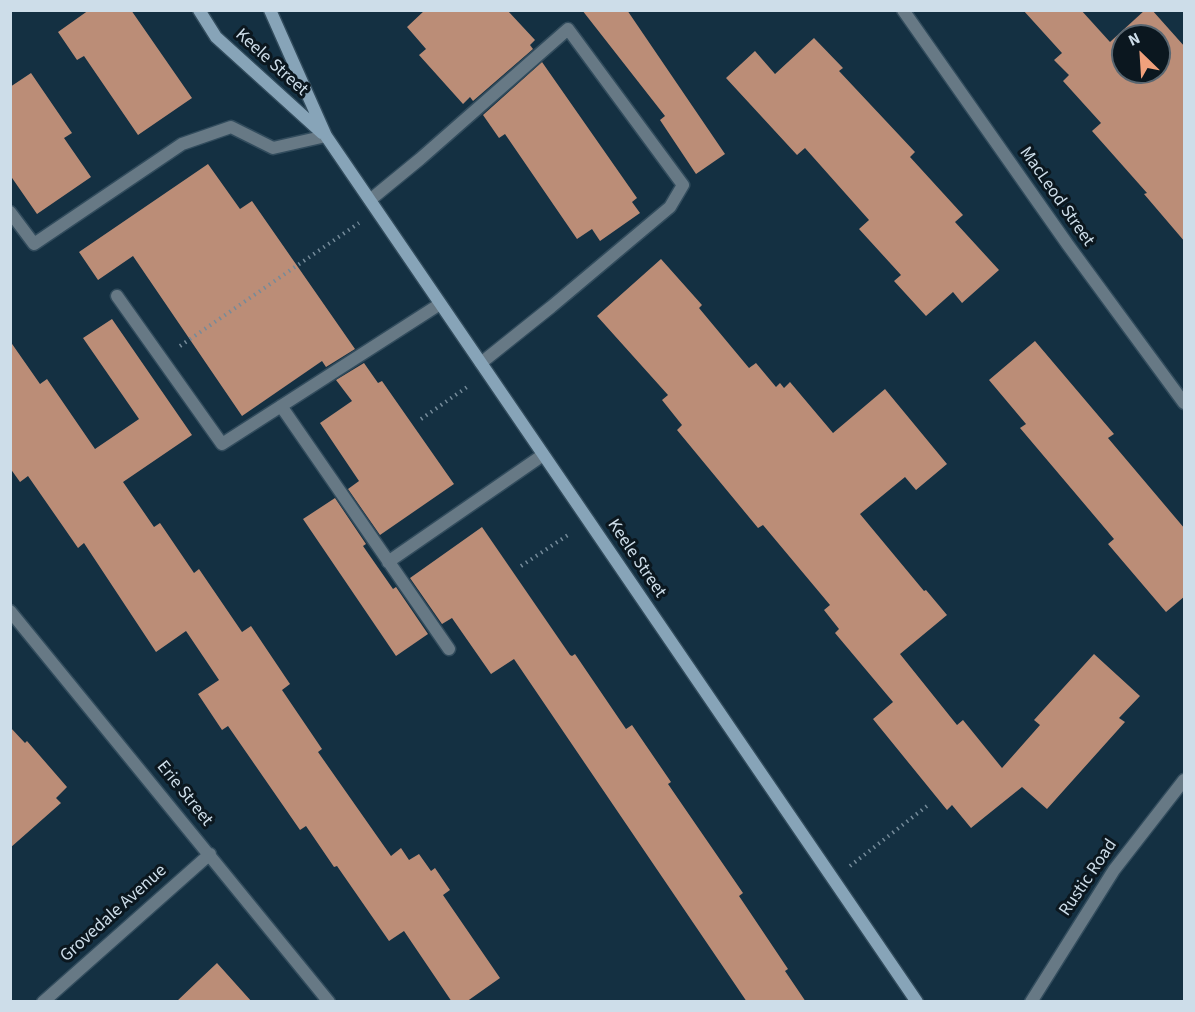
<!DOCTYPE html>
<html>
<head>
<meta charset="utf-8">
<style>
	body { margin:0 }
	#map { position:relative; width:1195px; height:1012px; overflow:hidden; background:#143042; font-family:"Source Sans 3",sans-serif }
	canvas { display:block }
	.frame { position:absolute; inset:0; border:12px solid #cddde9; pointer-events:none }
	.north { position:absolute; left:1111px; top:24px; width:60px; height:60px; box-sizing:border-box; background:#0b171f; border:2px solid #596670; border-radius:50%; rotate:335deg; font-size:16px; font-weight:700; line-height:24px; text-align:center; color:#cddde9 }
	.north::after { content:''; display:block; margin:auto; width:21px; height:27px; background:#f1a17c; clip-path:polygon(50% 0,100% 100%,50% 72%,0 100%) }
</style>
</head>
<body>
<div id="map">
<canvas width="1195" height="1012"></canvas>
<div class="frame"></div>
<div class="north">N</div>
</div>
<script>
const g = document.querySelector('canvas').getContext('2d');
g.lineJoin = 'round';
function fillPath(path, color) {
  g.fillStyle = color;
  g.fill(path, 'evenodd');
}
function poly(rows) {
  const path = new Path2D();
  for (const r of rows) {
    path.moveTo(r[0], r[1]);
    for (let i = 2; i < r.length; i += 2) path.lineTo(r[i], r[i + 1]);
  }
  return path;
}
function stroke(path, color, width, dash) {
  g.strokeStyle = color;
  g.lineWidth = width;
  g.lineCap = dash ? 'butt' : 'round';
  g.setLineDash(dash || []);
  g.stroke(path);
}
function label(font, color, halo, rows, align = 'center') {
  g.font = font + ' "Source Sans 3",sans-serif';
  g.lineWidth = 6;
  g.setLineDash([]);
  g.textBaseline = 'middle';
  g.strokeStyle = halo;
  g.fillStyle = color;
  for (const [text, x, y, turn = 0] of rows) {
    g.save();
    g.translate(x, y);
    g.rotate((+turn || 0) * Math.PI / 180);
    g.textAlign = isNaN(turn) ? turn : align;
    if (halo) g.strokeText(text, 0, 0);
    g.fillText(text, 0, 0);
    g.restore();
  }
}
fillPath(poly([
	[89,10,131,10,192,98,138,135,84,56,77,60,58,32],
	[425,10,508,11,535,40,530,45,533,49,473,101,470,97,463,104,419,55,426,49,407,27],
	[582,10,627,10,725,154,696,174,660,120,665,116],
	[1023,10,1081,10,1110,42,1145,10,1152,10,1185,47,1185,242,1144,194,1147,193,1092,131,1101,123,1063,81,1069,75,1054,60,1062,53],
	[1123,36,1159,36,1159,72,1123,72],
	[814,38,843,68,839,71,915,152,910,157,963,215,955,222,999,270,962,303,953,292,926,316,894,281,901,275,859,229,869,220,805,148,797,155,726,78,755,51,775,74],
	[542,62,637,198,632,202,640,213,600,241,592,229,577,239,505,134,499,138,483,115],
	[31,73,72,133,64,138,91,177,37,214,10,175,10,87],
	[208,164,240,209,252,201,355,349,326,367,322,361,242,416,133,256,98,280,79,252],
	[661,259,702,305,699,308,749,368,756,363,776,387,780,383,784,388,790,382,833,433,885,389,947,464,916,490,905,477,860,514,924,591,926,590,947,615,900,654,957,725,963,720,1002,768,1040,725,1034,720,1094,654,1140,696,1119,718,1125,722,1047,809,1022,787,971,828,952,805,947,810,873,719,893,702,835,633,839,629,824,610,830,605,763,525,758,528,677,430,682,425,662,400,668,395,597,316],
	[112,319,192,435,123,482,154,527,160,523,194,573,199,569,242,632,251,626,290,684,282,690,322,749,318,752,391,856,401,848,409,860,419,854,431,871,435,868,450,890,443,895,500,978,466,1002,452,1002,404,931,389,941,337,866,334,867,306,826,300,830,228,726,222,730,198,694,219,680,186,631,156,652,84,543,78,548,28,476,20,482,10,468,10,341,40,384,47,379,95,449,139,419,83,338],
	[1035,341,1114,434,1108,438,1185,529,1185,596,1166,612,1108,544,1114,539,1020,428,1026,424,989,380],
	[364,363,378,383,382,381,454,484,380,535,348,489,359,481,320,423,352,401,336,380],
	[335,498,366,544,363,546,393,589,396,587,428,634,396,656,303,519],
	[482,527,570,655,572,656,575,654,626,729,632,725,671,782,668,784,743,893,739,896,788,969,785,971,806,1002,747,1002,514,659,491,674,452,618,442,624,410,578],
	[10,727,25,743,27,741,67,787,56,798,61,803,10,848],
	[217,963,252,1002,176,1002,199,980]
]), '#bb8d77');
const service = poly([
	[370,200,420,159,568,29,683,185,670,207,551,307,481,363],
	[10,212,34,244,182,144,231,127,273,148,326,136],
	[117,296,222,444,440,304],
	[281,406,449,649],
	[388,562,543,455]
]);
const minor = poly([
	[903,10,1068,245,1184,403],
	[10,611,329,1002],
	[43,1002,210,854],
	[1031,1002,1114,870,1184,780]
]);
const secondary = poly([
	[199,10,216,37,322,133],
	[270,10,326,136,917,1002]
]);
stroke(service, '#324c5d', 15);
stroke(minor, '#324c5d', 15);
stroke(secondary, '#324c5d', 15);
stroke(poly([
	[180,346,359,223],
	[421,419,470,385],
	[521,566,571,533],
	[850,866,927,806]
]), '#758b9a', 4, [1.5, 4.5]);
stroke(service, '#677985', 12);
stroke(minor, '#677985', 12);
stroke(secondary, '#87a4b8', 12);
label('18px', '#cddde9', '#0b171f', [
	["Keele Street",271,63,42],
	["MacLeod Street",1056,197,55],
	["Keele Street",636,559,56],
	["Erie Street",184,794,51],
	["Rustic Road",1089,878,-56],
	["Grovedale Avenue",114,914,-42]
]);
</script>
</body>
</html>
